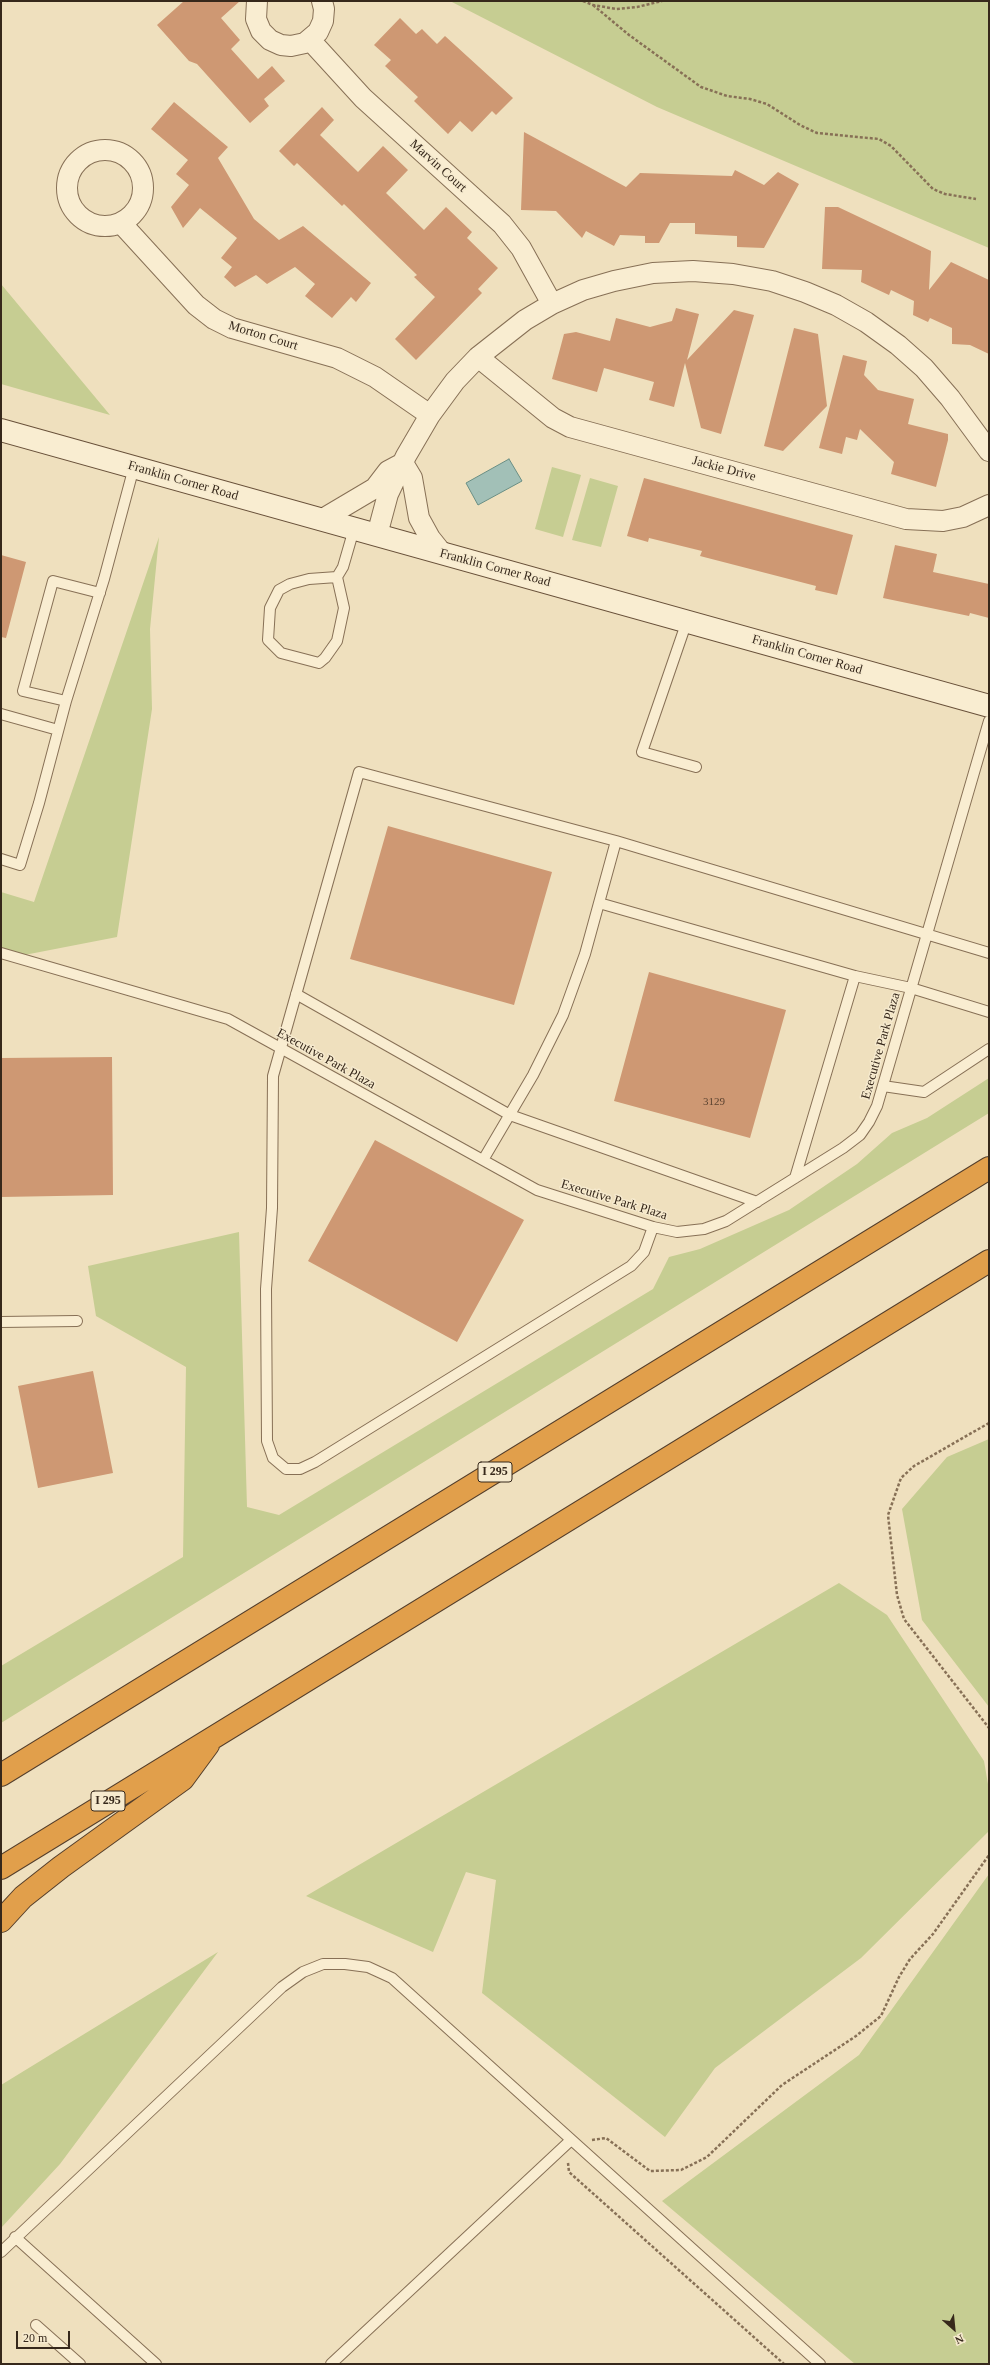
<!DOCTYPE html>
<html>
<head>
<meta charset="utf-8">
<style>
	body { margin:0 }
	#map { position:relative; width:990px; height:2365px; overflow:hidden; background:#efe0be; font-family:"Times New Roman",serif }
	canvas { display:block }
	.frame { position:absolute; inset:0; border:2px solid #36281b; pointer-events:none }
	.north { position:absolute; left:934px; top:2309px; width:40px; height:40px; -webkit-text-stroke:3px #f6eace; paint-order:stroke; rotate:153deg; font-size:11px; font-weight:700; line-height:16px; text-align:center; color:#36281b }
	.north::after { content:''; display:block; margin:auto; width:14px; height:18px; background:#36281b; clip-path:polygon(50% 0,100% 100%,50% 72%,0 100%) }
	.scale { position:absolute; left:16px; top:2331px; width:54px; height:18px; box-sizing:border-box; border:2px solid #36281b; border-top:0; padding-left:5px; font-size:12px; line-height:14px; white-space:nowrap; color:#36281b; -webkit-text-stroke:3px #f6eace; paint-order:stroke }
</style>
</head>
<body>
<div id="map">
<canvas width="990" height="2365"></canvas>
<div class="frame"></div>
<div class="north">N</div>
<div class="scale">20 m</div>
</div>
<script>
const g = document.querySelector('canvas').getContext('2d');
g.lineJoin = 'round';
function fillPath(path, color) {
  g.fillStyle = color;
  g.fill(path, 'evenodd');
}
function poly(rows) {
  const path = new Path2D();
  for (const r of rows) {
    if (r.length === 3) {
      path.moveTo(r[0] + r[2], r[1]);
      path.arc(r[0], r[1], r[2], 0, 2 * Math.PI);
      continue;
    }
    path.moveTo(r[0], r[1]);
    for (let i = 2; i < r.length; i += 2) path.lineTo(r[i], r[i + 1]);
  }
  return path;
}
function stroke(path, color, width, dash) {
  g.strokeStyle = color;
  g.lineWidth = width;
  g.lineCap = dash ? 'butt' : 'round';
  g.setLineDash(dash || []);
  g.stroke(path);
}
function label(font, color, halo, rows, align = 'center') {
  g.font = font + ' "Times New Roman",serif';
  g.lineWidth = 3;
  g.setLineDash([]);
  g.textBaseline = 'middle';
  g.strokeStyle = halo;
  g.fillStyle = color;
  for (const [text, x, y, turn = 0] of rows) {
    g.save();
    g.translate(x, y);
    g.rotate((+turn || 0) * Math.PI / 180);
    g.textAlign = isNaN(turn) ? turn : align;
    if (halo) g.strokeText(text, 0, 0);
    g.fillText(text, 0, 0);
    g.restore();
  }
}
fillPath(poly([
	[450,1,989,1,989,248,657,107],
	[1,284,110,415,1,384],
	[552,467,581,475,563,537,535,529],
	[590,478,618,486,601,547,572,540],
	[159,537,150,629,152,709,117,937,14,957,1,953,1,892,34,902],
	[989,1078,989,1113,1,1723,1,1666,183,1557,186,1367,96,1316,88,1266,239,1232,247,1507,279,1515,653,1289,669,1257,700,1249,789,1210,857,1164,892,1133,927,1118],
	[989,1439,989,1707,922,1620,902,1509,947,1457],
	[839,1583,887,1615,984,1761,989,1790,989,1831,861,1958,715,2068,665,2137,482,1993,496,1880,466,1872,433,1952,306,1896],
	[989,1874,989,2364,855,2364,662,2201,859,2055],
	[218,1952,60,2164,1,2228,1,2085]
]), '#c6cd92');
const water = poly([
	[509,459,522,481,478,505,466,483,509,459]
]);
fillPath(water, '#a2c0b7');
stroke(water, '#698e84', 1);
fillPath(poly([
	[184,1,240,1,221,18,240,40,231,49,258,79,272,66,285,81,264,99,269,106,250,123,197,64,189,61,157,25],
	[400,18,416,34,422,29,437,44,445,36,513,98,496,115,492,111,472,132,460,121,448,134,414,101,418,97,385,66,391,60,374,45],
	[174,102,228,147,218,158,254,219,279,240,303,226,371,283,356,302,351,297,332,318,305,296,315,284,295,267,267,284,256,275,235,287,224,277,232,267,221,258,237,238,200,208,183,228,171,207,189,185,176,174,188,160,151,129],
	[322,107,334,120,320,135,358,172,383,146,408,170,386,193,424,230,446,207,472,232,467,238,498,268,478,289,482,293,416,360,395,339,435,297,414,277,417,275,344,204,342,206,297,163,294,166,279,151],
	[524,132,626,187,640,173,732,176,735,170,764,185,778,172,799,184,764,248,737,247,737,236,695,234,695,223,670,223,659,243,645,243,645,236,620,235,614,246,586,231,582,238,556,211,521,210],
	[825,207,838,207,931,251,929,290,951,262,989,280,989,354,970,345,952,344,952,328,930,318,928,322,913,315,914,301,891,290,889,295,861,282,862,270,822,269],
	[676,308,699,314,687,360,734,310,754,315,721,434,701,428,685,363,674,407,649,400,654,382,604,368,597,392,552,379,564,334,576,332,610,341,616,318,650,327,672,321],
	[794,328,818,334,827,406,783,451,764,446],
	[843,355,867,361,864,375,878,390,914,399,908,424,948,434,948,440,936,487,891,474,894,462,860,429,857,440,846,437,842,454,819,448],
	[644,478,853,535,837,595,815,590,816,586,700,556,702,551,649,538,648,542,627,536],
	[895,545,937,554,933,572,989,584,989,618,970,613,969,616,883,598],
	[1,555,26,562,6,638,1,637],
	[388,826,552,872,514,1005,350,959],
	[649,972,786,1010,750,1138,614,1101],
	[112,1057,113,1195,1,1197,1,1058],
	[375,1140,524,1220,457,1342,308,1261],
	[93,1371,113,1473,38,1488,18,1386]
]), '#ce9873');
const service = poly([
	[337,577,309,579,290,584,279,590,270,608,268,640,281,653,319,663,325,658,337,641,344,608,337,577,343,567,354,529],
	[687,621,642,752,696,767],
	[66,701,23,691,53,581,100,593],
	[1,714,58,730],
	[1,859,20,865,39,803,66,701,104,579,134,467],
	[599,903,855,976,911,988,989,1012],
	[1,953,228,1019,537,1190,653,1227,677,1232,704,1229,726,1221,843,1148,860,1135,869,1122,877,1106,989,721],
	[296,994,510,1115,757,1202],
	[883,1086,924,1092,989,1049],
	[483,1160,533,1075,563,1015,585,954,616,841],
	[795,1178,855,976],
	[653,1227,644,1252,631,1266,315,1462,300,1469,286,1469,273,1458,267,1441,266,1289,272,1208,273,1076,359,772,616,841,989,953],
	[1,1322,77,1321],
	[15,2237,156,2364],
	[1,2252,282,1987,303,1972,323,1964,345,1964,368,1967,392,1978,820,2364],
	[36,2325,80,2364],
	[331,2364,571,2140]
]);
const minor = poly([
	[257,1,256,19,261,31,270,40,281,45,291,46,305,43,318,32,323,21,324,9,322,1],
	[310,40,363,98,502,224,521,248,552,304],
	[105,188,38],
	[121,223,196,305,214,319,232,328,337,358,375,377,430,415],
	[478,357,553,418,570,427,906,519,943,521,963,517,989,505],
	[321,520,375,488,388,471,403,463,412,478,419,518,430,538,442,553],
	[377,535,388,494,406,456,430,415,455,381,478,357,525,320,552,304,583,290,614,281,653,273,693,271,733,274,772,281,805,292,836,305,866,322,898,345,924,368,950,398,989,451]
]);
const secondary = poly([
	[1,430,989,706]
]);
const motorway = poly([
	[1,1775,989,1168],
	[1,1868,989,1261],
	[1,1921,23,1897,61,1867,183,1779,208,1745]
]);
stroke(service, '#877056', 12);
stroke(minor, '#877056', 22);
stroke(secondary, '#69513a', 24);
stroke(motorway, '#543e2b', 24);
stroke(poly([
	[583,1,593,5,616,9,637,7,662,1],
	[593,5,629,35,701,87,727,96,750,99,767,104,800,125,817,133,879,139,891,146,933,189,945,194,976,199],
	[989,1423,914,1466,901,1478,888,1515,897,1595,904,1619,989,1728],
	[592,2140,606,2138,650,2171,681,2170,707,2157,782,2085,856,2036,881,2016,899,1977,910,1959,933,1934,989,1855],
	[568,2163,569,2172,784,2364]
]), '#877056', 2.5, [3, 2]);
stroke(service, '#f9edd1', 10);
stroke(minor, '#f9edd1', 20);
stroke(secondary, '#f9edd1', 22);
stroke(motorway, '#e19f4b', 22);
label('11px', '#5c4431', null, [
	["3129",714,1102]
]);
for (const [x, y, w] of [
	[495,1472,34],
	[108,1801,34]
]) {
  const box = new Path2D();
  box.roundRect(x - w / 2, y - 10, w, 20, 3);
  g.fillStyle = '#f6eace';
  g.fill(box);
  stroke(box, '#36281b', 1);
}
label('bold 12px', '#36281b', null, [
	["I 295",495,1472],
	["I 295",108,1801]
]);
label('13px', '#36281b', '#f6eace', [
	["Marvin Court",438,166,42],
	["Morton Court",263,336,17],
	["Jackie Drive",724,469,15],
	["Franklin Corner Road",183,481,16],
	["Franklin Corner Road",495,568,15],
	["Franklin Corner Road",807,655,16],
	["Executive Park Plaza",881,1046,-74],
	["Executive Park Plaza",326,1059,29],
	["Executive Park Plaza",614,1200,17]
]);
</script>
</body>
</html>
